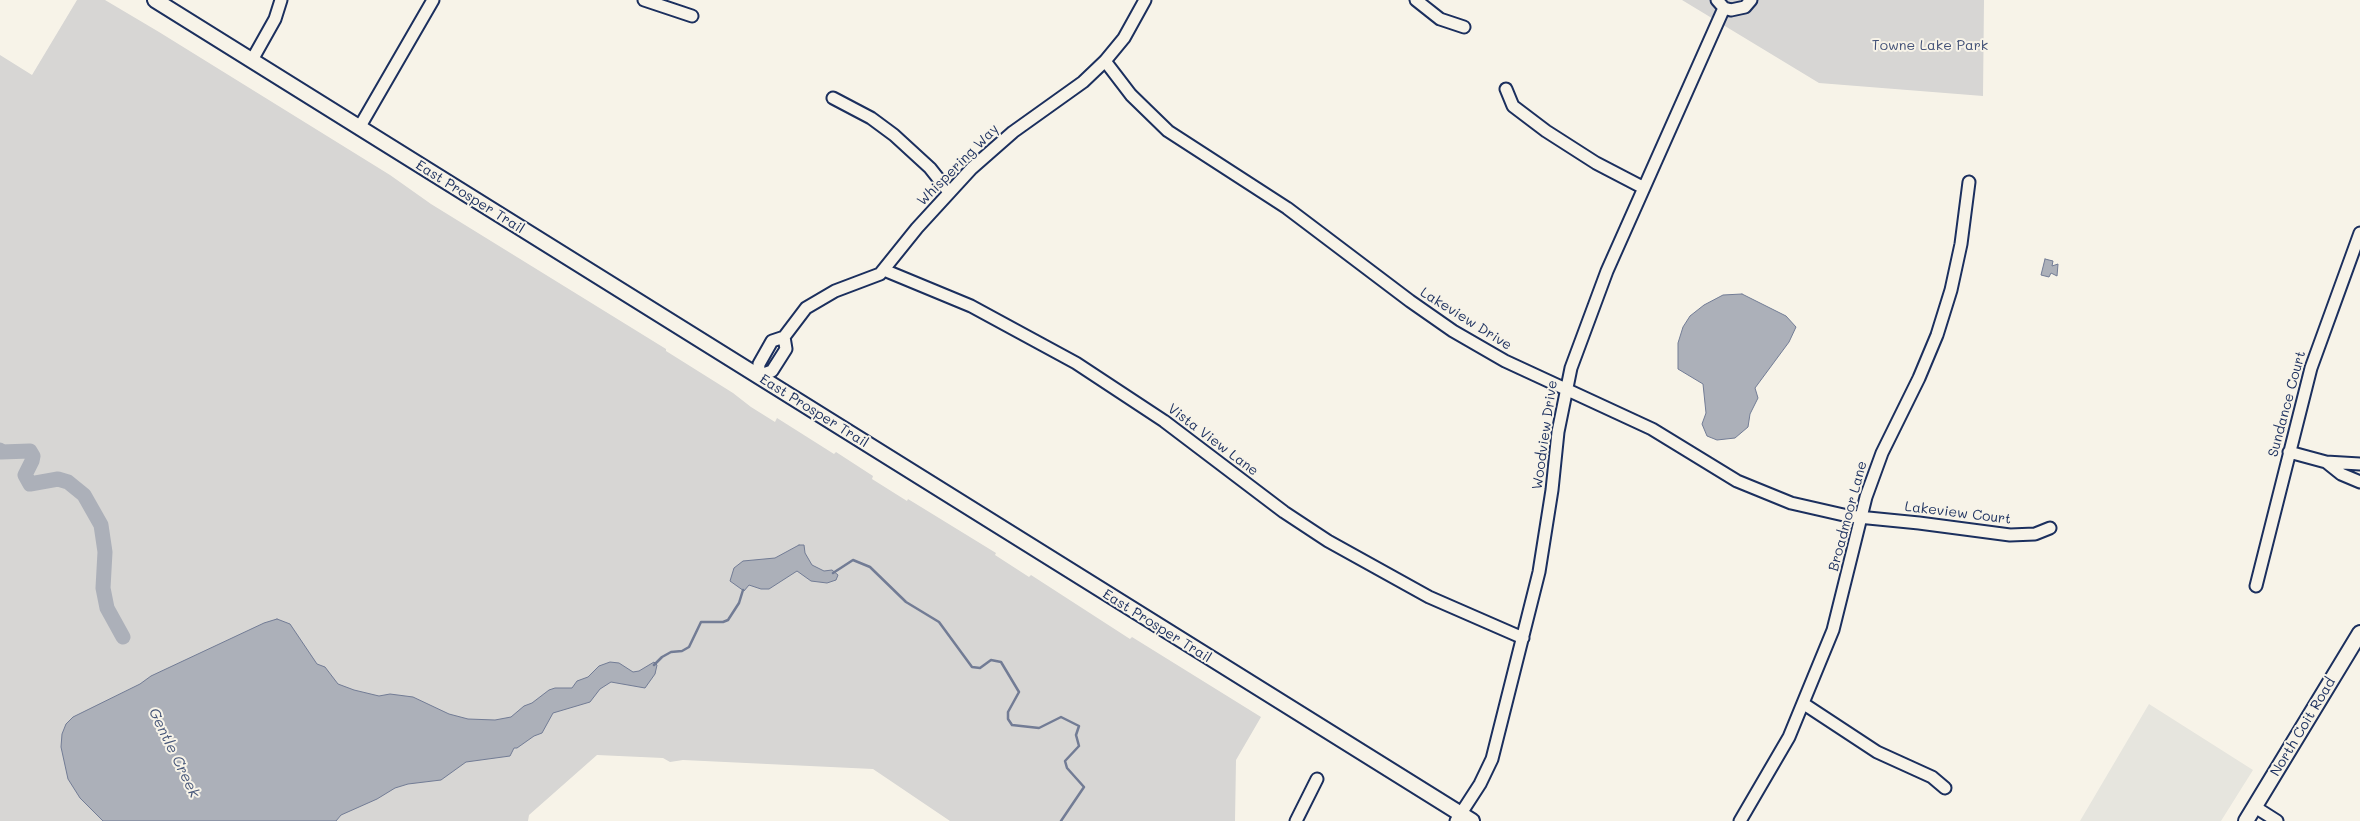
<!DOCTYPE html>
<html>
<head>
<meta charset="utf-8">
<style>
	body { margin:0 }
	canvas { display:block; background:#f7f3e8 }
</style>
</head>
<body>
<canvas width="2360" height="821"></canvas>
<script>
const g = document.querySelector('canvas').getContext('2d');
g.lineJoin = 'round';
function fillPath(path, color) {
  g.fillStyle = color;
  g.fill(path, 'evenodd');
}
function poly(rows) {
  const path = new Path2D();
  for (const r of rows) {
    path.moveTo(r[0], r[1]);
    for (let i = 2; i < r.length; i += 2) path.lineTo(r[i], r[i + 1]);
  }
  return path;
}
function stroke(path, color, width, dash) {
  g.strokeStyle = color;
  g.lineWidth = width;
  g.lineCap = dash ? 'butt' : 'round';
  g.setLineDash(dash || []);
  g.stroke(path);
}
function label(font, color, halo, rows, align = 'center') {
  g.font = font + ' Mali,sans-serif';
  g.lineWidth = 4;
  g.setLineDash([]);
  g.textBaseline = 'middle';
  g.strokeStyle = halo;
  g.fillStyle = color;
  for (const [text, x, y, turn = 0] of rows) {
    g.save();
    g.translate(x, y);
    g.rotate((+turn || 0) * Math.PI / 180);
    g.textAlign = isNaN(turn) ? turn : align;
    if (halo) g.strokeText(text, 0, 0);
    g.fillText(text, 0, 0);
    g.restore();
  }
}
fillPath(poly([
	[2149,704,2253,770,2221,821,2080,821]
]), '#e6e5de');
fillPath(poly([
	[77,0,105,0,159,32,390,175,431,204,666,349,666,351,733,393,751,407,775,422,777,418,834,454,836,452,873,476,872,479,907,501,908,499,996,553,995,555,1029,577,1031,575,1130,639,1132,637,1261,717,1236,760,1235,821,950,821,873,769,683,760,670,762,663,758,597,755,529,815,528,821,0,821,0,55,32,75],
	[1682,0,1984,0,1983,96,1819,83]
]), '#d7d6d4');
const water = poly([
	[2045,259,2053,261,2052,266,2058,264,2057,276,2051,273,2049,277,2041,275,2045,259],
	[1742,294,1786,316,1796,327,1789,342,1755,388,1758,398,1750,414,1748,427,1735,438,1717,440,1707,436,1702,424,1706,413,1703,384,1678,369,1678,343,1683,327,1690,316,1704,305,1723,295,1742,294],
	[799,545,804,545,805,553,812,565,824,571,832,570,838,575,836,580,827,583,811,581,797,571,769,589,761,589,749,585,744,591,730,581,734,568,743,561,775,558,799,545],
	[277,619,290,624,317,664,325,667,338,684,354,690,379,696,390,694,413,697,449,714,468,719,495,720,511,717,524,706,532,703,549,690,555,688,572,688,577,681,588,677,599,666,610,662,619,663,633,672,639,671,654,662,657,665,655,674,645,688,611,682,600,689,590,702,553,713,542,733,534,736,517,748,514,748,510,756,466,762,441,780,408,784,395,788,377,799,341,815,336,821,103,821,80,798,68,779,61,747,62,734,66,724,73,717,140,684,151,676,264,623,277,619]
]);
fillPath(water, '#acb0b9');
stroke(water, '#727c95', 1);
stroke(poly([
	[833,573,853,560,870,567,906,602,939,622,972,667,980,668,991,660,1001,662,1019,692,1008,712,1008,719,1012,725,1039,728,1061,717,1079,726,1076,735,1079,746,1065,761,1067,768,1084,787,1061,821],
	[654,665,662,657,671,652,682,651,689,647,701,622,723,622,728,620,739,603,743,590]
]), '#727c95', 2.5);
stroke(poly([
	[0,450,1,452,30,451,33,456,32,461,25,475,30,484,58,479,68,482,84,495,101,525,105,552,103,588,107,608,123,637]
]), '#acb0b9', 15);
const minor = poly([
	[644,0,692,16],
	[1416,0,1440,19,1464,27],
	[1717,0,1724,8,1731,10,1745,7,1751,0],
	[252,60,275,19,281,0],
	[1105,61,1131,95,1168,131,1287,208,1410,301,1453,331,1505,361,1652,429,1737,481,1791,503,1848,516,1919,523,2010,535,2035,534,2050,528],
	[1506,89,1513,106,1546,131,1596,163,1644,188],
	[833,98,871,118,894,135,930,168,949,192],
	[359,128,433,0],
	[884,270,971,306,1076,363,1164,421,1284,512,1328,541,1429,597,1523,638],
	[784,337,786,349,772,371,758,376,759,364,772,341,784,337,806,308,835,291,880,274,917,228,972,168,1013,132,1083,82,1105,61,1124,38,1145,0],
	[2289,452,2326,462,2360,464],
	[2326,462,2341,474,2360,482],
	[2256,586,2311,368,2360,233],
	[1804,704,1877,752,1932,777,1945,788],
	[2255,807,2277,821],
	[1296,821,1317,779],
	[1456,821,1480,784,1492,759,1539,572,1552,490,1558,432,1571,368,1607,271,1724,8],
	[1740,821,1789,737,1833,630,1866,497,1882,453,1919,378,1937,335,1951,290,1961,244,1969,182]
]);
const major = poly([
	[155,0,1472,821],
	[2246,821,2360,633]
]);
stroke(minor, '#1b2f5e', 15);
stroke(major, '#1b2f5e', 18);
stroke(minor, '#f7f3e8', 11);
stroke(major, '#f7f3e8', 14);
label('14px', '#415076', '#f7f3e8', [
	["Towne Lake Park",1930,46]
]);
label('14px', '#1b2f5e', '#f7f3e8', [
	["Whispering Way",958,165,-45],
	["East Prosper Trail",470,197,32],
	["Lakeview Drive",1466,319,32],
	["Sundance Court",2287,404,-75],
	["East Prosper Trail",814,411,32],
	["Woodview Drive",1545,435,-82],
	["Vista View Lane",1213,440,37],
	["Lakeview Court",1958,513,7],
	["Broadmoor Lane",1848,516,-75],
	["East Prosper Trail",1157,626,32],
	["North Coit Road",2303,727,-59]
]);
label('italic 15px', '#465679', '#f7f3e8', [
	["Gentle Creek",174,753,64]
]);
</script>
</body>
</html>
